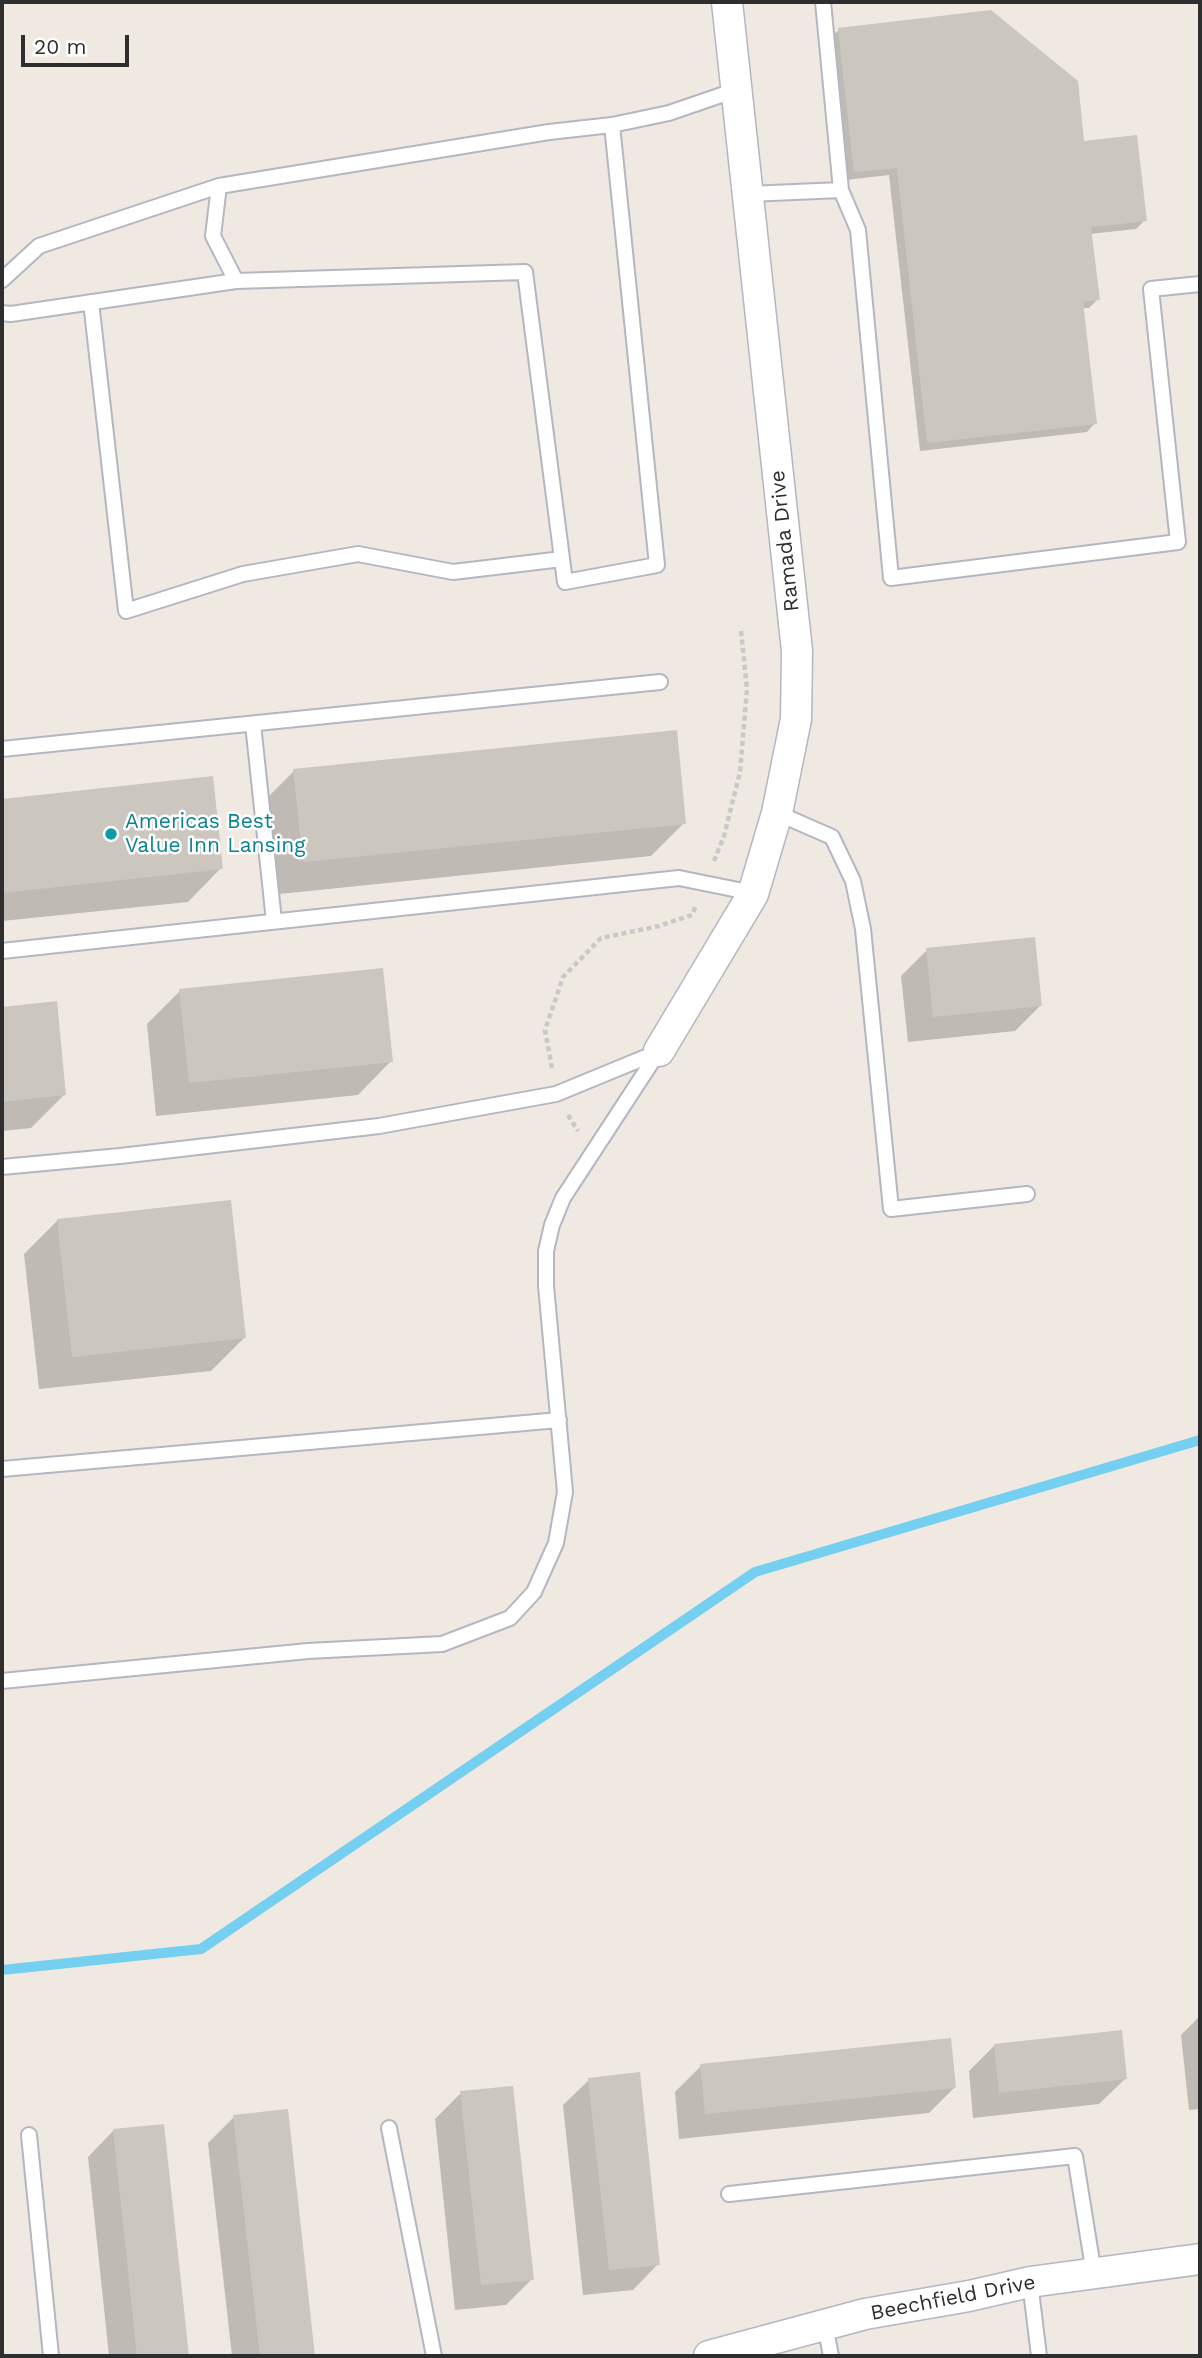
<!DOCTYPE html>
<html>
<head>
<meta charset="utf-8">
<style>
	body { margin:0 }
	#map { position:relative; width:1202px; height:2358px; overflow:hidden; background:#efe9e1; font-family:"Work Sans",sans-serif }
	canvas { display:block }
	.frame { position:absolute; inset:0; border:4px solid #2e2e2e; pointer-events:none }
	.scale { position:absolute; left:21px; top:35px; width:108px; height:32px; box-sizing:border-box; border:4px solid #2e2e2e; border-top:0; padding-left:9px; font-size:21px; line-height:24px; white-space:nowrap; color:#2e2e2e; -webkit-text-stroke:5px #fff; paint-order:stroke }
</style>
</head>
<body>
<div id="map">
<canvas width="1202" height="2358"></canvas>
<div class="frame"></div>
<div class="scale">20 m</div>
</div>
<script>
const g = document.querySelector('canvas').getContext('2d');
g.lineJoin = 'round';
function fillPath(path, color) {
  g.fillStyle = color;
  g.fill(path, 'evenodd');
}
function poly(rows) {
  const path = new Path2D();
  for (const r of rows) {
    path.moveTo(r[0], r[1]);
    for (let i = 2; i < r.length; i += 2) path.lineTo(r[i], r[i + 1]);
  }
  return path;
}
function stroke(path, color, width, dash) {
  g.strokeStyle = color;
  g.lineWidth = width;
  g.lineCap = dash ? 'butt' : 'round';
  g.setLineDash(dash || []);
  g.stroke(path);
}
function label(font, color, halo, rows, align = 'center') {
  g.font = font + ' "Work Sans",sans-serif';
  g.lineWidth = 5;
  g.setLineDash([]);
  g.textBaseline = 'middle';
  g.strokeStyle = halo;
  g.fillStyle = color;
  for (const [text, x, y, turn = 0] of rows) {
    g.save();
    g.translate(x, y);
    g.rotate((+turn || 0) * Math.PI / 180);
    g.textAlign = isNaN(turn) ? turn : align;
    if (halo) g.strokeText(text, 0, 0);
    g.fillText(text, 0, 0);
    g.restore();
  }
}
fillPath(poly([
	[839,30,1083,143,1145,220,1136,229,1090,234,1098,299,1089,308,1082,308,1095,423,1087,432,920,451,889,175,846,180,830,38],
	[294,771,684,823,651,856,270,895,261,804],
	[212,778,221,868,188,902,2,921,2,801],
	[927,950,1041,1005,1015,1031,908,1042,901,976],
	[180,991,391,1061,358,1095,156,1116,147,1024],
	[55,1003,65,1094,31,1128,2,1131,2,1008],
	[58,1220,244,1338,211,1371,39,1389,24,1254],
	[1200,2016,1200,2109,1189,2110,1181,2035],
	[994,2046,1125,2079,1099,2104,973,2118,969,2071],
	[701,2066,955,2087,929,2113,679,2139,675,2092],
	[589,2080,658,2264,633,2290,583,2295,563,2105],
	[461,2093,532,2279,506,2305,455,2310,435,2119],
	[286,2111,313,2356,232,2356,208,2143,234,2117],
	[162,2126,187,2356,109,2356,88,2157,113,2131]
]), '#0003');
stroke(poly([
	[2,1970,201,1949,755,1572,1200,1440]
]), '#75cff0', 10);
fillPath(poly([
	[991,10,1078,81,1084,141,1137,135,1147,221,1091,227,1100,300,1083,302,1097,424,927,443,897,168,854,172,838,28],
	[677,730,686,824,303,862,293,769],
	[213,776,223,869,2,893,2,799],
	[1035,937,1042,1006,933,1017,926,948],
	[383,968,393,1062,189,1083,179,989],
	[57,1001,66,1095,2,1102,2,1007],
	[231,1200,246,1338,72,1357,57,1219],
	[1122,2030,1127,2079,999,2093,994,2044],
	[951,2038,956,2088,705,2114,700,2064],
	[640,2072,660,2265,609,2270,588,2078],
	[513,2086,534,2280,481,2285,460,2091],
	[288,2109,315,2356,260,2356,233,2115],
	[164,2124,189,2356,137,2356,113,2129]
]), '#cbc7bf');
const service = poly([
	[823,2,841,190],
	[612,125,657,565,565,582,525,272,236,281,213,236,219,186,549,132,612,125,669,113,736,90],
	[748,194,841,190,858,230,891,578,1178,542,1151,289,1200,284],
	[2,280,39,246,219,186],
	[91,302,126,611,243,574,358,554,453,572,562,559],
	[2,313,11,314,236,281],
	[253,724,274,921],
	[2,749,660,682],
	[777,813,832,837,853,881,863,929,891,1209,1027,1194],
	[2,951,679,878,753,893],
	[2,1167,120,1156,379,1126,556,1094,658,1052],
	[2,1469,559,1420],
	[2,1681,308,1651,442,1644,510,1618,534,1592,556,1543,565,1492,546,1286,546,1251,552,1225,563,1198,659,1051],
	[389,2128,434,2356],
	[29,2135,51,2356],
	[729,2194,1075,2156,1094,2274],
	[1030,2282,1039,2356],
	[825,2325,831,2356]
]);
const minor = poly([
	[659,1051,753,894,777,813,796,719,797,651,727,2],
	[709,2356,865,2314,969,2296,1030,2282,1200,2259]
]);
stroke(service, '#b4b7c1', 18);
stroke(minor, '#b4b7c1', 33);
stroke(poly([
	[714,861,724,836,740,772,747,689,741,631],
	[552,1068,545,1030,563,977,601,938,659,926,692,915,696,905],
	[568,1115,578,1131]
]), '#c9c9c9', 4.5, [5, 3.5]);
stroke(service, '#fff', 14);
stroke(minor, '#fff', 30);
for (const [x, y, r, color] of [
	[111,834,7,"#0f9aa8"]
]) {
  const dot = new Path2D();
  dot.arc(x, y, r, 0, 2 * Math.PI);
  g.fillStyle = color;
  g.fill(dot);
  stroke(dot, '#fff', 2.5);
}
label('21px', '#2e2e2e', '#fff', [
	["Ramada Drive",785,541,-96],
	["Beechfield Drive",953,2298,-11]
]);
label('21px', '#0d838f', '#fff', [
	["Americas Best",125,822],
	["Value Inn Lansing",125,846]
], 'left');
</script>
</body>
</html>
